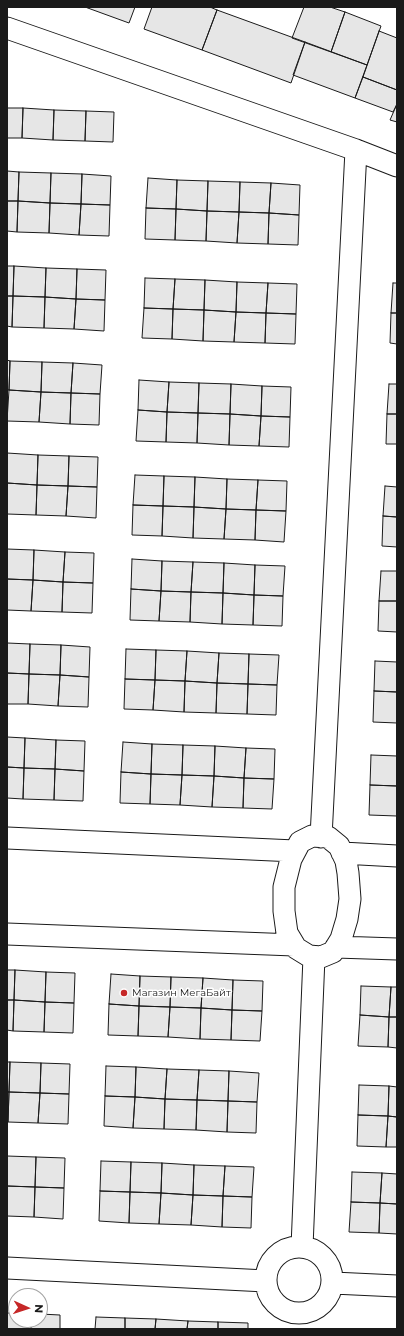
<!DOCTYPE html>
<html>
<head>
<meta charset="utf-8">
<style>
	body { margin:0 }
	#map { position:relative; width:404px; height:1336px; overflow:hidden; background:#fff; font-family:Montserrat,sans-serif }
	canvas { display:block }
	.frame { position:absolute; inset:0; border:8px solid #1a1a1a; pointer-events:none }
	.north { position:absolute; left:8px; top:1288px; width:40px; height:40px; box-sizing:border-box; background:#fff; border:1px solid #a3a3a3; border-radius:50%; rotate:93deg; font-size:11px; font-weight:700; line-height:16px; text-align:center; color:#1a1a1a }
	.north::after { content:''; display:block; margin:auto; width:14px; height:18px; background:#c62828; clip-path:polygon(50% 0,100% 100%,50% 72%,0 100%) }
</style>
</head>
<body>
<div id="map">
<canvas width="404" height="1336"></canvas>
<div class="frame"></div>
<div class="north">N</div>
</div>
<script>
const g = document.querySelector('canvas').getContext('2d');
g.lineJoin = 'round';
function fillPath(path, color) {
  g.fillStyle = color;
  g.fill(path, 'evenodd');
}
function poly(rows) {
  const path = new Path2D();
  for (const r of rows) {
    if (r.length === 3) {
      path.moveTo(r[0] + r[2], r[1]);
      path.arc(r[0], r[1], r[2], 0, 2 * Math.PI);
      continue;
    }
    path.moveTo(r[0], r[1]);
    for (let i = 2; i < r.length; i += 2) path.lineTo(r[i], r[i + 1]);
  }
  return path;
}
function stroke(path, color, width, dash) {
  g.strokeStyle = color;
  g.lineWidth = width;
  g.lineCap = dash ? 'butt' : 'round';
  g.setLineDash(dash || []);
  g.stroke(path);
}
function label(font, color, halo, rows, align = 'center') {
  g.font = font + ' Montserrat,sans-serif';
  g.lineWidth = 3;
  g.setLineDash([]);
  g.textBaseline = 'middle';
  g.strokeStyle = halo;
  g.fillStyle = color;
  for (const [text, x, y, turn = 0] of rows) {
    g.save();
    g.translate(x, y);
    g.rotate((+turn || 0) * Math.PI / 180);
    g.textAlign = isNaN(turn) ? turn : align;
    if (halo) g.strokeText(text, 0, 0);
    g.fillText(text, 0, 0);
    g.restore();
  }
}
const building = poly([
	[85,7,135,7,129,23,85,7],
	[152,7,210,7,217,10,202,50,144,29,152,7],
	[304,7,330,7,345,12,331,52,292,38,304,7],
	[217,10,305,42,291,83,202,50,217,10],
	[345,12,381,26,367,65,331,52,345,12],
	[379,31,397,38,397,90,363,77,379,31],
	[305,42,367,65,355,98,293,75,305,42],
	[363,77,397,90,397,104,393,112,355,98,363,77],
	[397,104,397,122,390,120,397,104],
	[7,108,23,108,22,138,7,138,7,108],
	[23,108,54,110,53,140,22,138,23,108],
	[54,110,86,111,85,141,53,140,54,110],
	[86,111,114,112,113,142,85,141,86,111],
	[7,171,19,172,18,201,7,201,7,171],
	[19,172,51,173,50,203,18,201,19,172],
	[51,173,82,174,81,204,50,203,51,173],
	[82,174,111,176,110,205,81,204,82,174],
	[148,178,177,180,176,209,146,208,148,178],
	[177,180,208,181,207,211,176,209,177,180],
	[208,181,240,182,239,212,207,211,208,181],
	[240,182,271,183,269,213,239,212,240,182],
	[271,183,300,185,299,215,269,213,271,183],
	[7,201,18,201,17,232,7,231,7,201],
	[18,201,50,203,49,233,17,232,18,201],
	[50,203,81,204,79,235,49,233,50,203],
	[81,204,110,205,109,236,79,235,81,204],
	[146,208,176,209,175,240,145,239,146,208],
	[176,209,207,211,206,241,175,240,176,209],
	[207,211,239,212,237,243,206,241,207,211],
	[239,212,269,213,268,244,237,243,239,212],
	[269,213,299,215,298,245,268,244,269,213],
	[7,266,14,266,13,296,7,296,7,266],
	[14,266,46,268,45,297,13,296,14,266],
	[46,268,77,269,76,299,45,297,46,268],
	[77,269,106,270,105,300,76,299,77,269],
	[145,278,175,279,173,309,144,308,145,278],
	[175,279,205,280,204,310,173,309,175,279],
	[205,280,237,282,236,312,204,310,205,280],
	[237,282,268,283,266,313,236,312,237,282],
	[268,283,297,284,296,314,266,313,268,283],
	[393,283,397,283,397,313,391,313,393,283],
	[7,296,13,296,12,327,7,326,7,296],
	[13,296,45,297,44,328,12,327,13,296],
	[45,297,76,299,74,329,44,328,45,297],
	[76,299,105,300,104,331,74,329,76,299],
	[144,308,173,309,172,339,142,338,144,308],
	[173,309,204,310,203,341,172,339,173,309],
	[204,310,236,312,234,342,203,341,204,310],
	[236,312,266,313,265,343,234,342,236,312],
	[266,313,296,314,295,344,265,343,266,313],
	[391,313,397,313,397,344,390,343,391,313],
	[7,360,10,361,9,390,7,390,7,360],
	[10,361,42,362,41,392,9,390,10,361],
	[42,362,73,363,71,393,41,392,42,362],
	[73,363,102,365,100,394,71,393,73,363],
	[139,380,169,382,167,412,138,410,139,380],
	[169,382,199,383,198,413,167,412,169,382],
	[199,383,231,384,230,414,198,413,199,383],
	[231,384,262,386,261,416,230,414,231,384],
	[389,384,397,384,397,414,387,414,389,384],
	[262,386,291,387,290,417,261,416,262,386],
	[9,390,41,392,39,422,7,421,9,390],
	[41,392,71,393,70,424,39,422,41,392],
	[71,393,100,394,99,425,70,424,71,393],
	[138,410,167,412,166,442,136,441,138,410],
	[167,412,198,413,197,443,166,442,167,412],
	[198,413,230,414,229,445,197,443,198,413],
	[230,414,261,416,259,446,229,445,230,414],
	[387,414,397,414,397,444,386,444,387,414],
	[261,416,290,417,289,447,259,446,261,416],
	[7,453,38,455,37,485,7,483,7,453],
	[38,455,69,456,68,486,37,485,38,455],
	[69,456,98,457,97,487,68,486,69,456],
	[135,475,164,476,163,506,133,505,135,475],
	[164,476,195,477,194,507,163,506,164,476],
	[195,477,227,479,226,509,194,507,195,477],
	[227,479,258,480,256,510,226,509,227,479],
	[258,480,287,481,286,511,256,510,258,480],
	[7,483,37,485,36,515,7,514,7,483],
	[37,485,68,486,66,516,36,515,37,485],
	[68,486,97,487,96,518,66,516,68,486],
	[385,486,397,487,397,517,383,516,385,486],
	[133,505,163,506,162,536,132,535,133,505],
	[163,506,194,507,193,538,162,536,163,506],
	[194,507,226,509,224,539,193,538,194,507],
	[226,509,256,510,255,540,224,539,226,509],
	[256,510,286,511,284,542,255,540,256,510],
	[383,516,397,517,397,547,382,546,383,516],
	[7,549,34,550,33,580,7,579,7,549],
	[34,550,65,552,63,582,33,580,34,550],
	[65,552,94,553,93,583,63,582,65,552],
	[132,559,162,561,161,591,131,589,132,559],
	[162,561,193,562,191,592,161,591,162,561],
	[193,562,224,563,223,593,191,592,193,562],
	[224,563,255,565,254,595,223,593,224,563],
	[255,565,285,566,283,596,254,595,255,565],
	[381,571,397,571,397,601,379,601,381,571],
	[7,579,33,580,31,611,7,610,7,579],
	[33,580,63,582,62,612,31,611,33,580],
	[63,582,93,583,92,613,62,612,63,582],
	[131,589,161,591,159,621,130,620,131,589],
	[161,591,191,592,190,622,159,621,161,591],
	[191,592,223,593,222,624,190,622,191,592],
	[223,593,254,595,253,625,222,624,223,593],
	[254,595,283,596,282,626,253,625,254,595],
	[379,601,397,601,397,632,378,631,379,601],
	[7,643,30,644,29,674,7,673,7,643],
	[30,644,61,645,60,675,29,674,30,644],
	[61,645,90,647,89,677,60,675,61,645],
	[126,649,156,650,155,680,125,679,126,649],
	[156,650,187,651,185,681,155,680,156,650],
	[187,651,219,653,217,683,185,681,187,651],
	[219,653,249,654,248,684,217,683,219,653],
	[249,654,279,655,277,685,248,684,249,654],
	[375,661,397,662,397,692,374,691,375,661],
	[7,673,29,674,28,704,7,704,7,673],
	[29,674,60,675,58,706,28,704,29,674],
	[60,675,89,677,88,707,58,706,60,675],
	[125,679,155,680,153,710,124,709,125,679],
	[155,680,185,681,184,712,153,710,155,680],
	[185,681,217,683,216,713,184,712,185,681],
	[217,683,248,684,247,714,216,713,217,683],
	[248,684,277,685,276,715,247,714,248,684],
	[374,691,397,692,397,723,373,722,374,691],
	[7,737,25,738,24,768,7,767,7,737],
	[25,738,56,740,55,769,24,768,25,738],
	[56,740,85,741,84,771,55,769,56,740],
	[123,742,152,744,151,774,121,772,123,742],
	[152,744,183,745,182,775,151,774,152,744],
	[183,745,215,746,214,776,182,775,183,745],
	[215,746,246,748,244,778,214,776,215,746],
	[246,748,275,749,274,779,244,778,246,748],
	[371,755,397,756,397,786,370,785,371,755],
	[7,767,24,768,23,799,7,798,7,767],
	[24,768,55,769,54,800,23,799,24,768],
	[55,769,84,771,83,801,54,800,55,769],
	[121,772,151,774,150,804,120,803,121,772],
	[151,774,182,775,180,805,150,804,151,774],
	[182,775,214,776,212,807,180,805,182,775],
	[214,776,244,778,243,808,212,807,214,776],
	[244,778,274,779,272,809,243,808,244,778],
	[370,785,397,786,397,816,369,815,370,785],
	[7,970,15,970,14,1000,7,1000,7,970],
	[15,970,46,972,45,1002,14,1000,15,970],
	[46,972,75,973,74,1003,45,1002,46,972],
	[111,974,140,976,139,1006,109,1004,111,974],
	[140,976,171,977,170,1007,139,1006,140,976],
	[171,977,203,978,201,1008,170,1007,171,977],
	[203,978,233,980,232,1010,201,1008,203,978],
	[233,980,263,981,262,1011,232,1010,233,980],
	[361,986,391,987,389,1017,360,1015,361,986],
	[391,987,397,987,397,1017,389,1017,391,987],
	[7,1000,14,1000,13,1031,7,1030,7,1000],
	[14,1000,45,1002,44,1032,13,1031,14,1000],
	[45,1002,74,1003,73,1033,44,1032,45,1002],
	[109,1004,139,1006,138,1036,108,1035,109,1004],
	[139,1006,170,1007,168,1037,138,1036,139,1006],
	[170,1007,201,1008,200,1039,168,1037,170,1007],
	[201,1008,232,1010,231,1040,200,1039,201,1008],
	[232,1010,262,1011,260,1041,231,1040,232,1010],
	[360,1015,389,1017,388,1047,358,1046,360,1015],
	[389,1017,397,1017,397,1048,388,1047,389,1017],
	[7,1062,10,1062,9,1092,7,1092,7,1062],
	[10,1062,41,1063,40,1093,9,1092,10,1062],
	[41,1063,70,1064,69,1094,40,1093,41,1063],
	[106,1066,136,1067,135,1097,105,1096,106,1066],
	[136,1067,167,1069,165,1099,135,1097,136,1067],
	[167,1069,199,1070,197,1100,165,1099,167,1069],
	[199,1070,229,1071,228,1101,197,1100,199,1070],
	[229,1071,259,1073,257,1102,228,1101,229,1071],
	[359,1085,389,1086,388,1116,358,1115,359,1085],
	[389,1086,397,1087,397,1117,388,1116,389,1086],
	[7,1092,9,1092,8,1122,7,1122,7,1092],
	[9,1092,40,1093,38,1123,8,1122,9,1092],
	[40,1093,69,1094,68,1124,38,1123,40,1093],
	[105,1096,135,1097,133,1128,104,1126,105,1096],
	[135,1097,165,1099,164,1129,133,1128,135,1097],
	[165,1099,197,1100,196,1130,164,1129,165,1099],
	[197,1100,228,1101,227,1132,196,1130,197,1100],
	[228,1101,257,1102,256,1133,227,1132,228,1101],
	[358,1115,388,1116,386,1147,357,1146,358,1115],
	[388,1116,397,1117,397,1147,386,1147,388,1116],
	[7,1156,36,1157,35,1187,7,1186,7,1156],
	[36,1157,65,1158,64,1188,35,1187,36,1157],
	[101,1161,131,1162,130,1192,100,1191,101,1161],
	[131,1162,162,1163,161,1193,130,1192,131,1162],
	[162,1163,194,1165,193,1195,161,1193,162,1163],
	[194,1165,225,1166,223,1196,193,1195,194,1165],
	[225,1166,254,1167,252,1197,223,1196,225,1166],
	[352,1172,382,1173,380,1203,351,1202,352,1172],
	[382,1173,397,1174,397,1204,380,1203,382,1173],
	[7,1186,35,1187,34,1217,7,1216,7,1186],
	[35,1187,64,1188,63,1219,34,1217,35,1187],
	[100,1191,130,1192,129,1223,99,1221,100,1191],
	[130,1192,161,1193,159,1224,129,1223,130,1192],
	[161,1193,193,1195,191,1225,159,1224,161,1193],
	[193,1195,223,1196,222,1227,191,1225,193,1195],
	[223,1196,252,1197,251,1228,222,1227,223,1196],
	[351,1202,380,1203,379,1233,349,1232,351,1202],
	[380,1203,397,1204,397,1234,379,1233,380,1203],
	[7,1313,16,1313,16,1320,31,1320,31,1329,7,1329,7,1313],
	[40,1314,60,1315,60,1329,31,1329,31,1320,40,1320,40,1314],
	[96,1317,125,1318,125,1329,95,1329,96,1317],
	[125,1318,156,1319,155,1329,125,1329,125,1318],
	[156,1319,188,1321,187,1329,155,1329,156,1319],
	[188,1321,218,1322,218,1329,187,1329,188,1321],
	[218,1322,248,1323,248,1329,218,1329,218,1322]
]);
fillPath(building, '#e6e6e6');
stroke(building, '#1a1a1a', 1);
const minor = poly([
	[7,28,356,150,397,166],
	[312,836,328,837,339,846,346,861,348,873,350,899,347,919,341,939,333,952,321,957,309,956,296,948,287,933,284,911,284,887,291,859,300,842,312,836],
	[321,837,356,150],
	[7,838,295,851],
	[342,853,397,856],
	[7,934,294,945],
	[336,947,397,949],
	[299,1280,33],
	[302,1247,314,957],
	[7,1268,266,1281],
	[333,1283,397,1286]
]);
stroke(minor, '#1a1a1a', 23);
stroke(minor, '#fff', 21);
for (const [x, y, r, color] of [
	[124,993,4,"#c62828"]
]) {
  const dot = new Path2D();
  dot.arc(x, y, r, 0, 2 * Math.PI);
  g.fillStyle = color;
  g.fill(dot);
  stroke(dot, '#fff', 1.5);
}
label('10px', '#1a1a1a', '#fff', [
	["Магазин МегаБайт",132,993]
], 'left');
</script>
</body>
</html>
